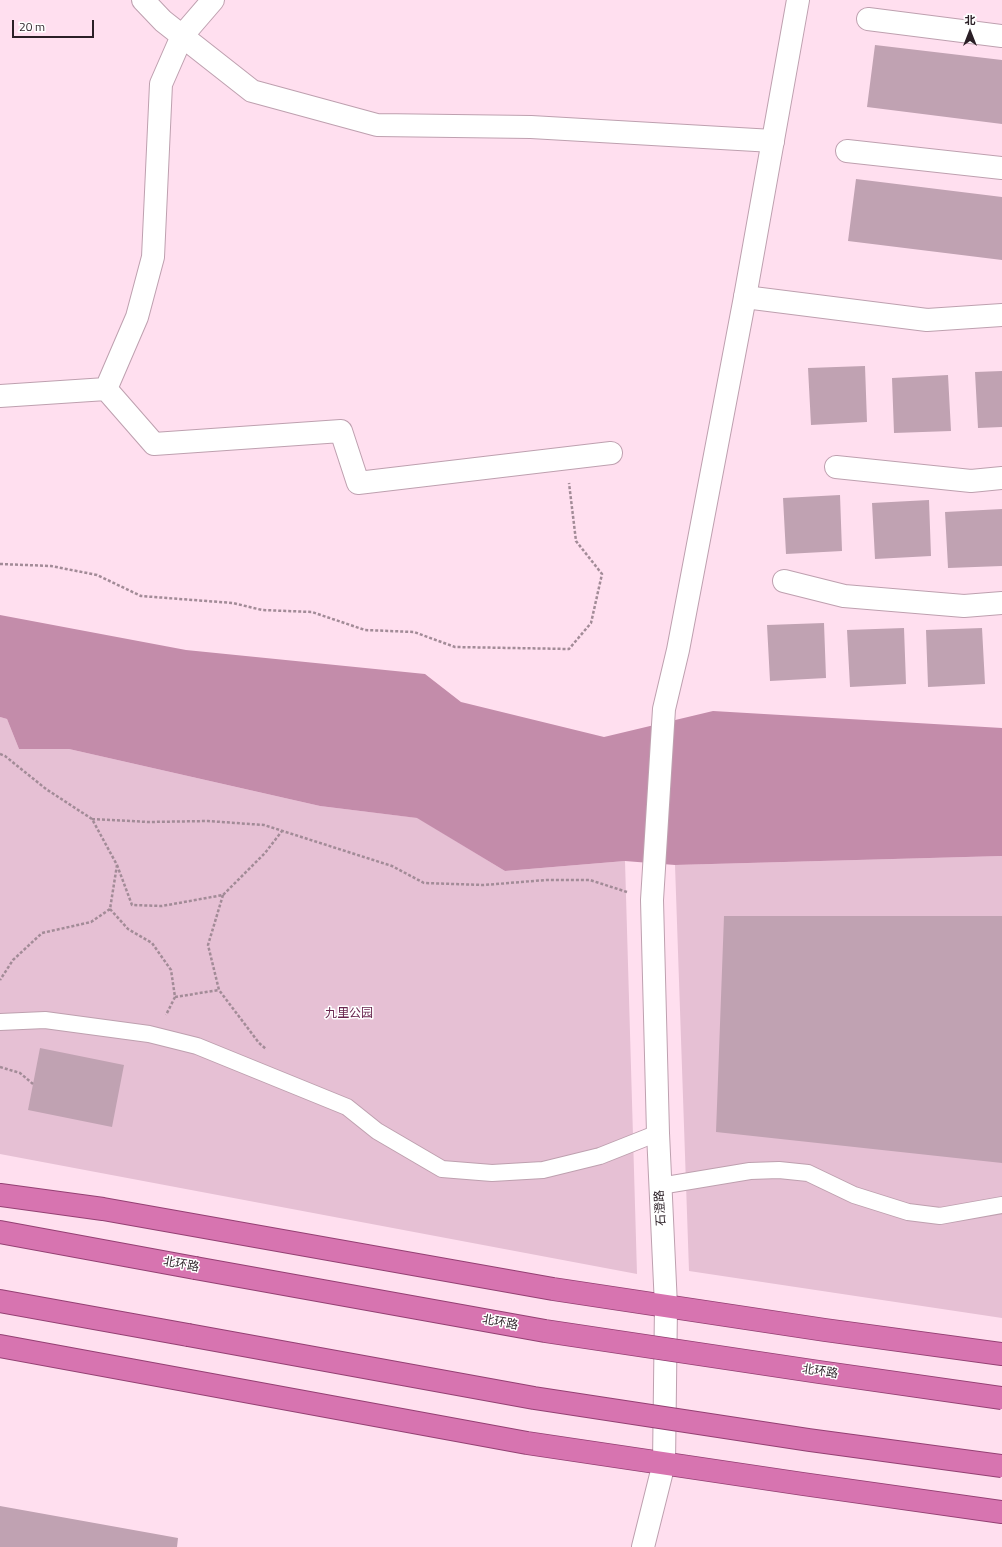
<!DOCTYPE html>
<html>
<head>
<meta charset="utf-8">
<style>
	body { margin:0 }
	#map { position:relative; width:1002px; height:1547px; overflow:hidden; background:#ffdfef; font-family:"Titillium Web","Noto Sans SC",sans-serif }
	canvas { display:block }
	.north { position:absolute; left:950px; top:12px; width:40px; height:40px; -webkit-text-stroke:3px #fff; paint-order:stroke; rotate:0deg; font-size:11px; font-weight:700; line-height:16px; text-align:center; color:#2b1f26 }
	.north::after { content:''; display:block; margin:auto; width:14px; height:18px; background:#2b1f26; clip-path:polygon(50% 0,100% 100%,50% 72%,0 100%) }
	.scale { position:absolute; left:12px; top:20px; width:82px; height:18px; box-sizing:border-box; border:2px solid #2b1f26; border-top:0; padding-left:5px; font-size:12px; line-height:14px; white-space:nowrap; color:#2b1f26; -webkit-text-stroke:3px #fff; paint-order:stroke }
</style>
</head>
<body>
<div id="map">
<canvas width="1002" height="1547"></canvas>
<div class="north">北</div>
<div class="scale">20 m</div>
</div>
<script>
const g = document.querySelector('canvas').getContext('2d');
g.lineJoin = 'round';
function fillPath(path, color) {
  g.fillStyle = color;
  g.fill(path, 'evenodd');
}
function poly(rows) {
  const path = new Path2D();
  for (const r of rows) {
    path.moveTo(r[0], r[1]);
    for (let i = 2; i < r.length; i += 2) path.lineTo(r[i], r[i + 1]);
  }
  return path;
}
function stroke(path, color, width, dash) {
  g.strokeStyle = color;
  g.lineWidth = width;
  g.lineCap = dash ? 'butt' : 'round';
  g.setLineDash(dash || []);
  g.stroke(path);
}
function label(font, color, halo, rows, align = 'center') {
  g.font = font + ' "Titillium Web","Noto Sans SC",sans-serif';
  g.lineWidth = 3;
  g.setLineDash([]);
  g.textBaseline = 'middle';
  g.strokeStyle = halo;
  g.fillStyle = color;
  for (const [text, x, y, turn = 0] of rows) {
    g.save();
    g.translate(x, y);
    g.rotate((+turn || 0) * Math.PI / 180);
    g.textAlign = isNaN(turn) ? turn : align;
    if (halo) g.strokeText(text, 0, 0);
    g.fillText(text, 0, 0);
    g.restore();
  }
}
fillPath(poly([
	[0,717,7,719,19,749,69,749,320,806,418,818,505,871,625,861,637,1274,0,1154],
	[1002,856,1002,1318,689,1271,675,865]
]), '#e6c0d4');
fillPath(poly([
	[0,615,186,650,425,674,461,702,604,737,713,711,1002,728,1002,856,675,865,625,861,505,871,417,818,320,806,69,749,19,749,7,719,0,717]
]), '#c38caa');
fillPath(poly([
	[875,45,1002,60,1002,124,867,107],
	[856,179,1002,197,1002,260,848,241],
	[865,366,867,422,811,425,808,368],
	[1002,371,1002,427,978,428,975,372],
	[948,375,951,431,894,433,892,378],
	[840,495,842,551,786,554,783,498],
	[929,500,931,556,875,559,872,503],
	[1002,509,1002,566,948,568,945,512],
	[824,623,826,678,770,681,767,625],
	[904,628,906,684,850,687,847,630],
	[982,628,985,684,928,687,926,630],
	[724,916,1002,916,1002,1163,716,1132],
	[40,1048,124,1065,112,1127,28,1110],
	[0,1506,178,1538,177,1547,0,1547]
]), '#c0a2b2');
const service = poly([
	[0,1022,45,1020,149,1034,197,1046,347,1107,377,1131,442,1169,492,1173,543,1170,600,1156,658,1133],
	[660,1186,750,1171,779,1170,808,1173,854,1195,908,1212,940,1216,1002,1205]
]);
const minor = poly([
	[143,0,163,21,252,91,377,125,531,127,773,141],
	[868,19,1002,36],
	[847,151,1002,168],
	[745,297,927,320,1002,315],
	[106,389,154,444,341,431,358,483,611,453],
	[0,396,106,389,137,317,153,257,161,84,182,36,213,0],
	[836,467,971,481,1002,478],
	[784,581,844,596,964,606,1002,603]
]);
const tertiary = poly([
	[643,1547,664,1463,666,1306,658,1133,652,900,664,709,678,650,745,297,798,0]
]);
const trunk = poly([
	[0,1195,103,1209,553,1289,825,1330,1002,1354],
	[0,1232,195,1268],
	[0,1301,188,1335],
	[0,1346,527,1443,803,1484,1002,1512]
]);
stroke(service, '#bea0af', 18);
stroke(minor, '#bea0af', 24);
stroke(tertiary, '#bea0af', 24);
stroke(trunk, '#944073', 24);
stroke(poly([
	[0,564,51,566,97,575,141,596,233,603,262,610,312,612,365,630,414,632,455,647,569,649,591,623,602,574,576,541,569,483],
	[0,754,5,756,46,789,92,819,117,865,110,909,91,922,42,933,13,960,0,980],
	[92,819,149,822,208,821,264,825,392,866,424,883,484,885,546,880,590,880,627,892],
	[117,865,132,905,162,906,223,895,265,853,282,831],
	[223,895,208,945,219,990,259,1043,266,1049],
	[110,909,128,929,152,943,171,970,175,997,166,1015],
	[175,997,219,990],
	[0,1067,20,1073,33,1084]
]), '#a28b97', 2.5, [3, 2]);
stroke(service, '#fff', 16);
stroke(minor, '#fff', 22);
stroke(tertiary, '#fff', 22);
stroke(trunk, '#d774b0', 22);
const trunkBridge = poly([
	[195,1268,545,1331,819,1372,1002,1398],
	[188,1335,534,1398,809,1440,1002,1466]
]);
stroke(trunkBridge, '#944073', 24, []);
stroke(trunkBridge, '#d774b0', 22);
label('12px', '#68254e', '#fff', [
	["九里公园",349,1014]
]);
label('12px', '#2b1f26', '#fff', [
	["石澄路",661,1208,-93],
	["北环路",181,1265,10],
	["北环路",500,1323,10],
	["北环路",820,1372,8]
]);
</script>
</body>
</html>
